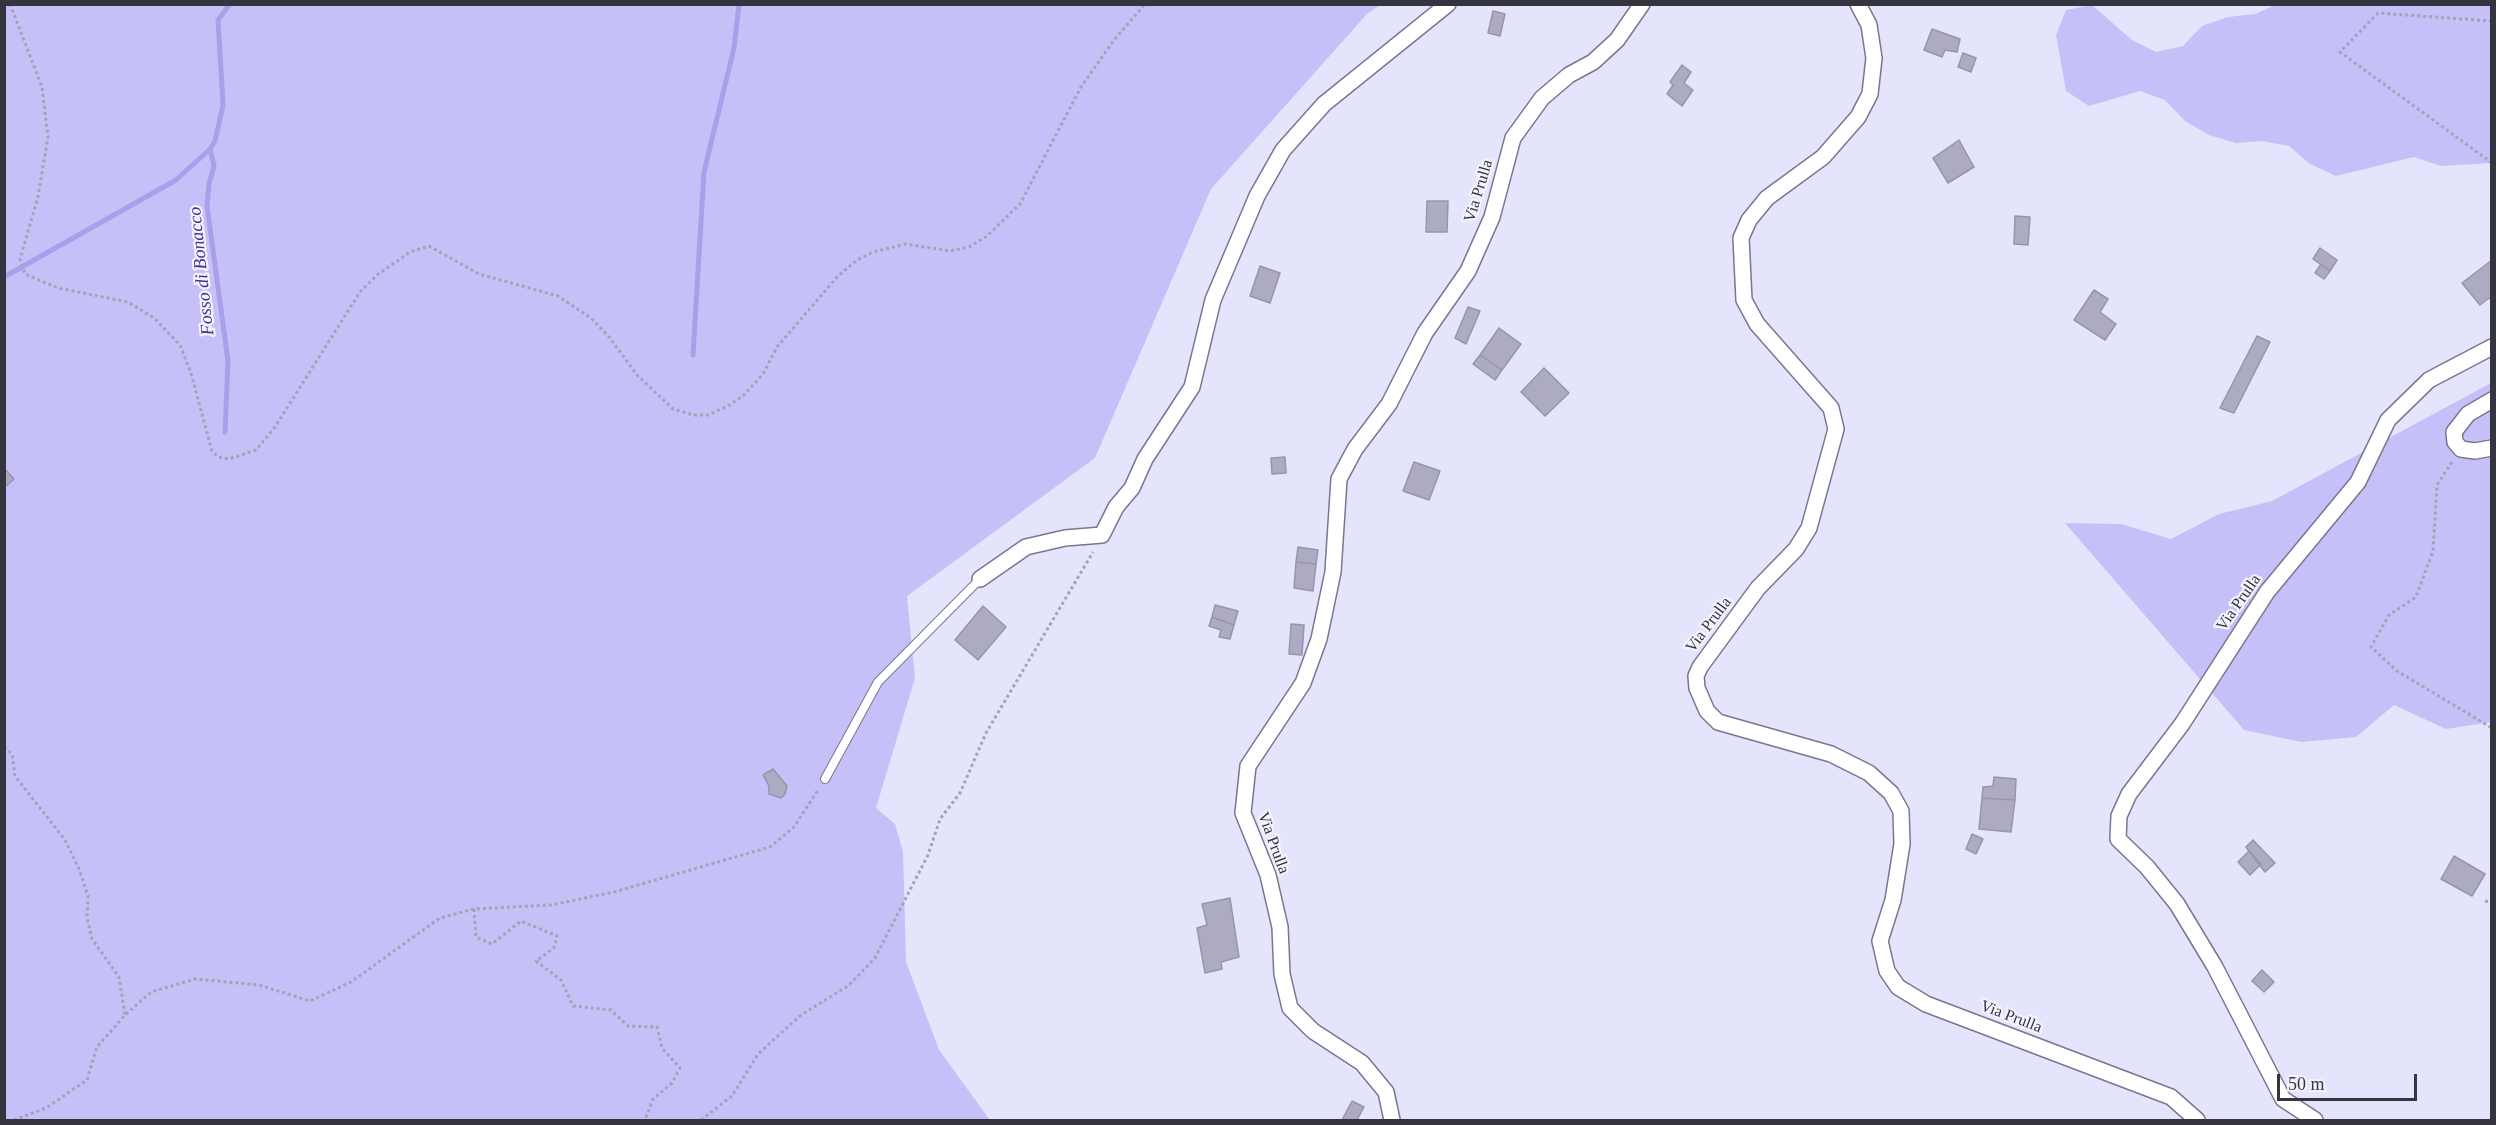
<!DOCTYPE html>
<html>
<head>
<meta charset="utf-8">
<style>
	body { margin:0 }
	#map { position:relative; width:2496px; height:1125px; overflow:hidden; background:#e5e4fd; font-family:Georgia,serif }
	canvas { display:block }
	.frame { position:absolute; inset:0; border:6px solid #36353f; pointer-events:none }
	.scale { position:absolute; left:2277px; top:1074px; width:140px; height:27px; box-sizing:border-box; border:3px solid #36353f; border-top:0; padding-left:8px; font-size:18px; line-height:21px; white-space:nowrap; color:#36353f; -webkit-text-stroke:4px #f3f3fd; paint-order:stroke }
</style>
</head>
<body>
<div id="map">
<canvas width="2496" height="1125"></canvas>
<div class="frame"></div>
<div class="scale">50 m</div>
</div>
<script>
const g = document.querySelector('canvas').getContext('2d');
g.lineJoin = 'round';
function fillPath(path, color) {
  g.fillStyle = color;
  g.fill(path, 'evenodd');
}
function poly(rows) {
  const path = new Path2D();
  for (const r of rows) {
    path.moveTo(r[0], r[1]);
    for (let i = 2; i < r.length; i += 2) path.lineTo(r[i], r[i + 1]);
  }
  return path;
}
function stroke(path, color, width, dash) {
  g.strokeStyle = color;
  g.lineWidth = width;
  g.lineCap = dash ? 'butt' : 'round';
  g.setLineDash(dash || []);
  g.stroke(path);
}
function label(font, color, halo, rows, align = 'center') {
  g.font = font + ' Georgia,serif';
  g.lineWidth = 4.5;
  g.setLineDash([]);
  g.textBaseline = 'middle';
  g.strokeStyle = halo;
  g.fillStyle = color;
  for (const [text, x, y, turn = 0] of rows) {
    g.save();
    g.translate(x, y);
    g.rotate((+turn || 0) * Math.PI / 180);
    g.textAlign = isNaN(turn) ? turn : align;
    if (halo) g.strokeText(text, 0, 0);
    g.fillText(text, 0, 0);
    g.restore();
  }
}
fillPath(poly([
	[5,5,1380,5,1367,14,1211,189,1095,458,907,596,915,678,876,808,895,824,903,852,906,962,939,1050,990,1120,5,1120],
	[2092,5,2132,40,2156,52,2183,46,2202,26,2228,17,2255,14,2275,5,2491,5,2491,163,2441,166,2414,157,2336,176,2310,164,2289,146,2262,141,2236,143,2209,135,2185,121,2165,100,2140,91,2089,106,2066,91,2056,35,2066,10],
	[2491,383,2491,722,2446,729,2394,705,2356,737,2301,742,2244,730,2065,523,2121,524,2171,539,2219,514,2272,501]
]), '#c5c0f8');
stroke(poly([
	[210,149,214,166,209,184,207,206,228,361,225,432],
	[4,277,176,180,210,149,215,141,223,105,218,20,230,4],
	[693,355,704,172,734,48,739,4]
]), '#a8a0eb', 5);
const building = poly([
	[1493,11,1505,14,1500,36,1488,33,1493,11],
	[1932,29,1960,39,1957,52,1945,50,1942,57,1924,50,1932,29],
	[1963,53,1976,58,1971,72,1958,67,1963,53],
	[1682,65,1691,72,1684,83,1693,90,1682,106,1667,94,1673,85,1670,82,1682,65],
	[1959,140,1974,167,1948,183,1933,158,1959,140],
	[1427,201,1448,201,1447,232,1426,232,1427,201],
	[2015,216,2030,217,2028,245,2014,244,2015,216],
	[2320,248,2337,260,2330,271,2313,259,2320,248],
	[2492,260,2492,301,2489,298,2480,305,2462,283,2492,260],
	[2321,264,2330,271,2324,279,2315,273,2321,264],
	[1260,266,1280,273,1270,303,1250,296,1260,266],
	[2094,290,2108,299,2100,312,2116,324,2105,340,2074,320,2094,290],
	[1468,307,1480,311,1466,344,1455,338,1468,307],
	[1499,328,1521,344,1502,370,1480,355,1499,328],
	[2257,336,2270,342,2234,413,2220,408,2257,336],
	[1480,355,1502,370,1495,380,1473,364,1480,355],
	[1544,368,1569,393,1545,416,1521,392,1544,368],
	[1285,457,1286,473,1272,474,1271,458,1285,457],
	[1414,462,1440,471,1429,500,1403,491,1414,462],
	[4,468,14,479,4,488,4,468],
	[1298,547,1318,550,1316,564,1296,562,1298,547],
	[1296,562,1316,564,1313,591,1294,588,1296,562],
	[1215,605,1238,611,1234,625,1212,617,1215,605],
	[983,606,1006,627,978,660,955,640,983,606],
	[1212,617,1234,625,1230,639,1219,637,1221,630,1209,626,1212,617],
	[1291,624,1304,625,1302,655,1289,654,1291,624],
	[773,769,787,786,785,794,781,798,769,794,769,786,763,775,773,769],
	[1994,777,2016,779,2015,800,1982,798,1983,787,1993,786,1994,777],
	[1982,798,2015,800,2011,832,1979,829,1982,798],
	[1972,834,1983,839,1976,854,1966,849,1972,834],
	[2253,840,2275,863,2265,872,2246,847,2253,840],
	[2249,851,2261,864,2250,875,2238,862,2249,851],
	[2454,856,2485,874,2472,896,2441,879,2454,856],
	[1230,898,1239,957,1221,962,1222,969,1205,973,1197,928,1207,925,1202,904,1230,898],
	[2262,970,2274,982,2264,992,2252,981,2262,970],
	[1352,1101,1364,1107,1357,1120,1342,1120,1352,1101]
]);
fillPath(building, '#acabc3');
stroke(building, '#9795ad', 1.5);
const service = poly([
	[825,779,878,682,980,579]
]);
const minor = poly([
	[1858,4,1869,25,1874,58,1870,94,1858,117,1823,157,1767,198,1749,220,1741,238,1744,300,1757,324,1831,408,1836,429,1809,528,1796,549,1758,588,1700,667,1696,676,1697,688,1707,711,1718,722,1831,754,1869,773,1891,793,1901,811,1902,844,1893,900,1880,941,1887,971,1898,987,1926,1004,2171,1097,2197,1120],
	[2492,400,2468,414,2454,432,2455,442,2461,449,2475,451,2492,448],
	[980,579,1026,547,1065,538,1102,535,1116,507,1132,488,1145,459,1192,387,1213,300,1257,196,1283,150,1324,104,1448,4],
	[1392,1120,1386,1092,1362,1063,1313,1031,1290,1008,1282,974,1280,927,1268,875,1243,813,1248,766,1303,683,1319,639,1333,572,1339,479,1355,449,1389,404,1425,333,1468,271,1492,217,1513,138,1542,98,1569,75,1593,62,1617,40,1642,4],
	[2315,1120,2283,1099,2215,967,2177,904,2147,867,2118,839,2119,816,2129,794,2182,724,2267,592,2358,482,2388,420,2429,380,2492,347]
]);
stroke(service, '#78778e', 10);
stroke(minor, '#78778e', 18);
stroke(poly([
	[10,4,42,87,48,137,38,197,20,259,25,274,58,288,128,302,154,318,180,345,191,373,212,451,218,457,229,459,256,450,275,427,360,292,377,275,410,252,429,246,479,274,558,296,591,318,610,338,637,375,673,409,693,415,708,415,728,406,744,395,763,374,777,347,838,276,857,260,873,252,906,244,950,251,969,247,987,236,1020,204,1081,87,1114,40,1145,4],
	[2492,21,2378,13,2340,52,2492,163],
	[2452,462,2437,485,2433,551,2416,597,2389,615,2371,647,2397,671,2492,728],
	[4,747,12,754,15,776,65,840,79,869,88,896,87,918,92,939,119,977,125,1015],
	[2485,901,2492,902],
	[474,909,476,937,492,944,521,921,557,936,554,948,536,961,561,980,573,1006,611,1010,628,1026,657,1027,662,1048,680,1068,672,1083,653,1099,645,1120],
	[14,1120,46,1108,87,1080,97,1047,125,1015,151,992,195,979,259,985,310,1001,351,982,440,918,474,909,551,905,614,892,770,847,794,827,818,790],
	[701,1120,732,1096,758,1054,801,1015,848,986,875,958,928,855,940,819,960,793,986,733,1093,552]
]), '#a4a3b6', 3, [3, 3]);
stroke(service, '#fff', 8);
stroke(minor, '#fff', 15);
label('16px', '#36353f', '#f3f3fd', [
	["Via Prulla",1479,191,-73],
	["Via Prulla",2239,603,-55],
	["Via Prulla",1709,625,-53],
	["Via Prulla",1273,843,70],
	["Via Prulla",2011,1017,21]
]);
label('italic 18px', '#443187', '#f3f3fd', [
	["Fosso di Bonacco",202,271,-96]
]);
</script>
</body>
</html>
